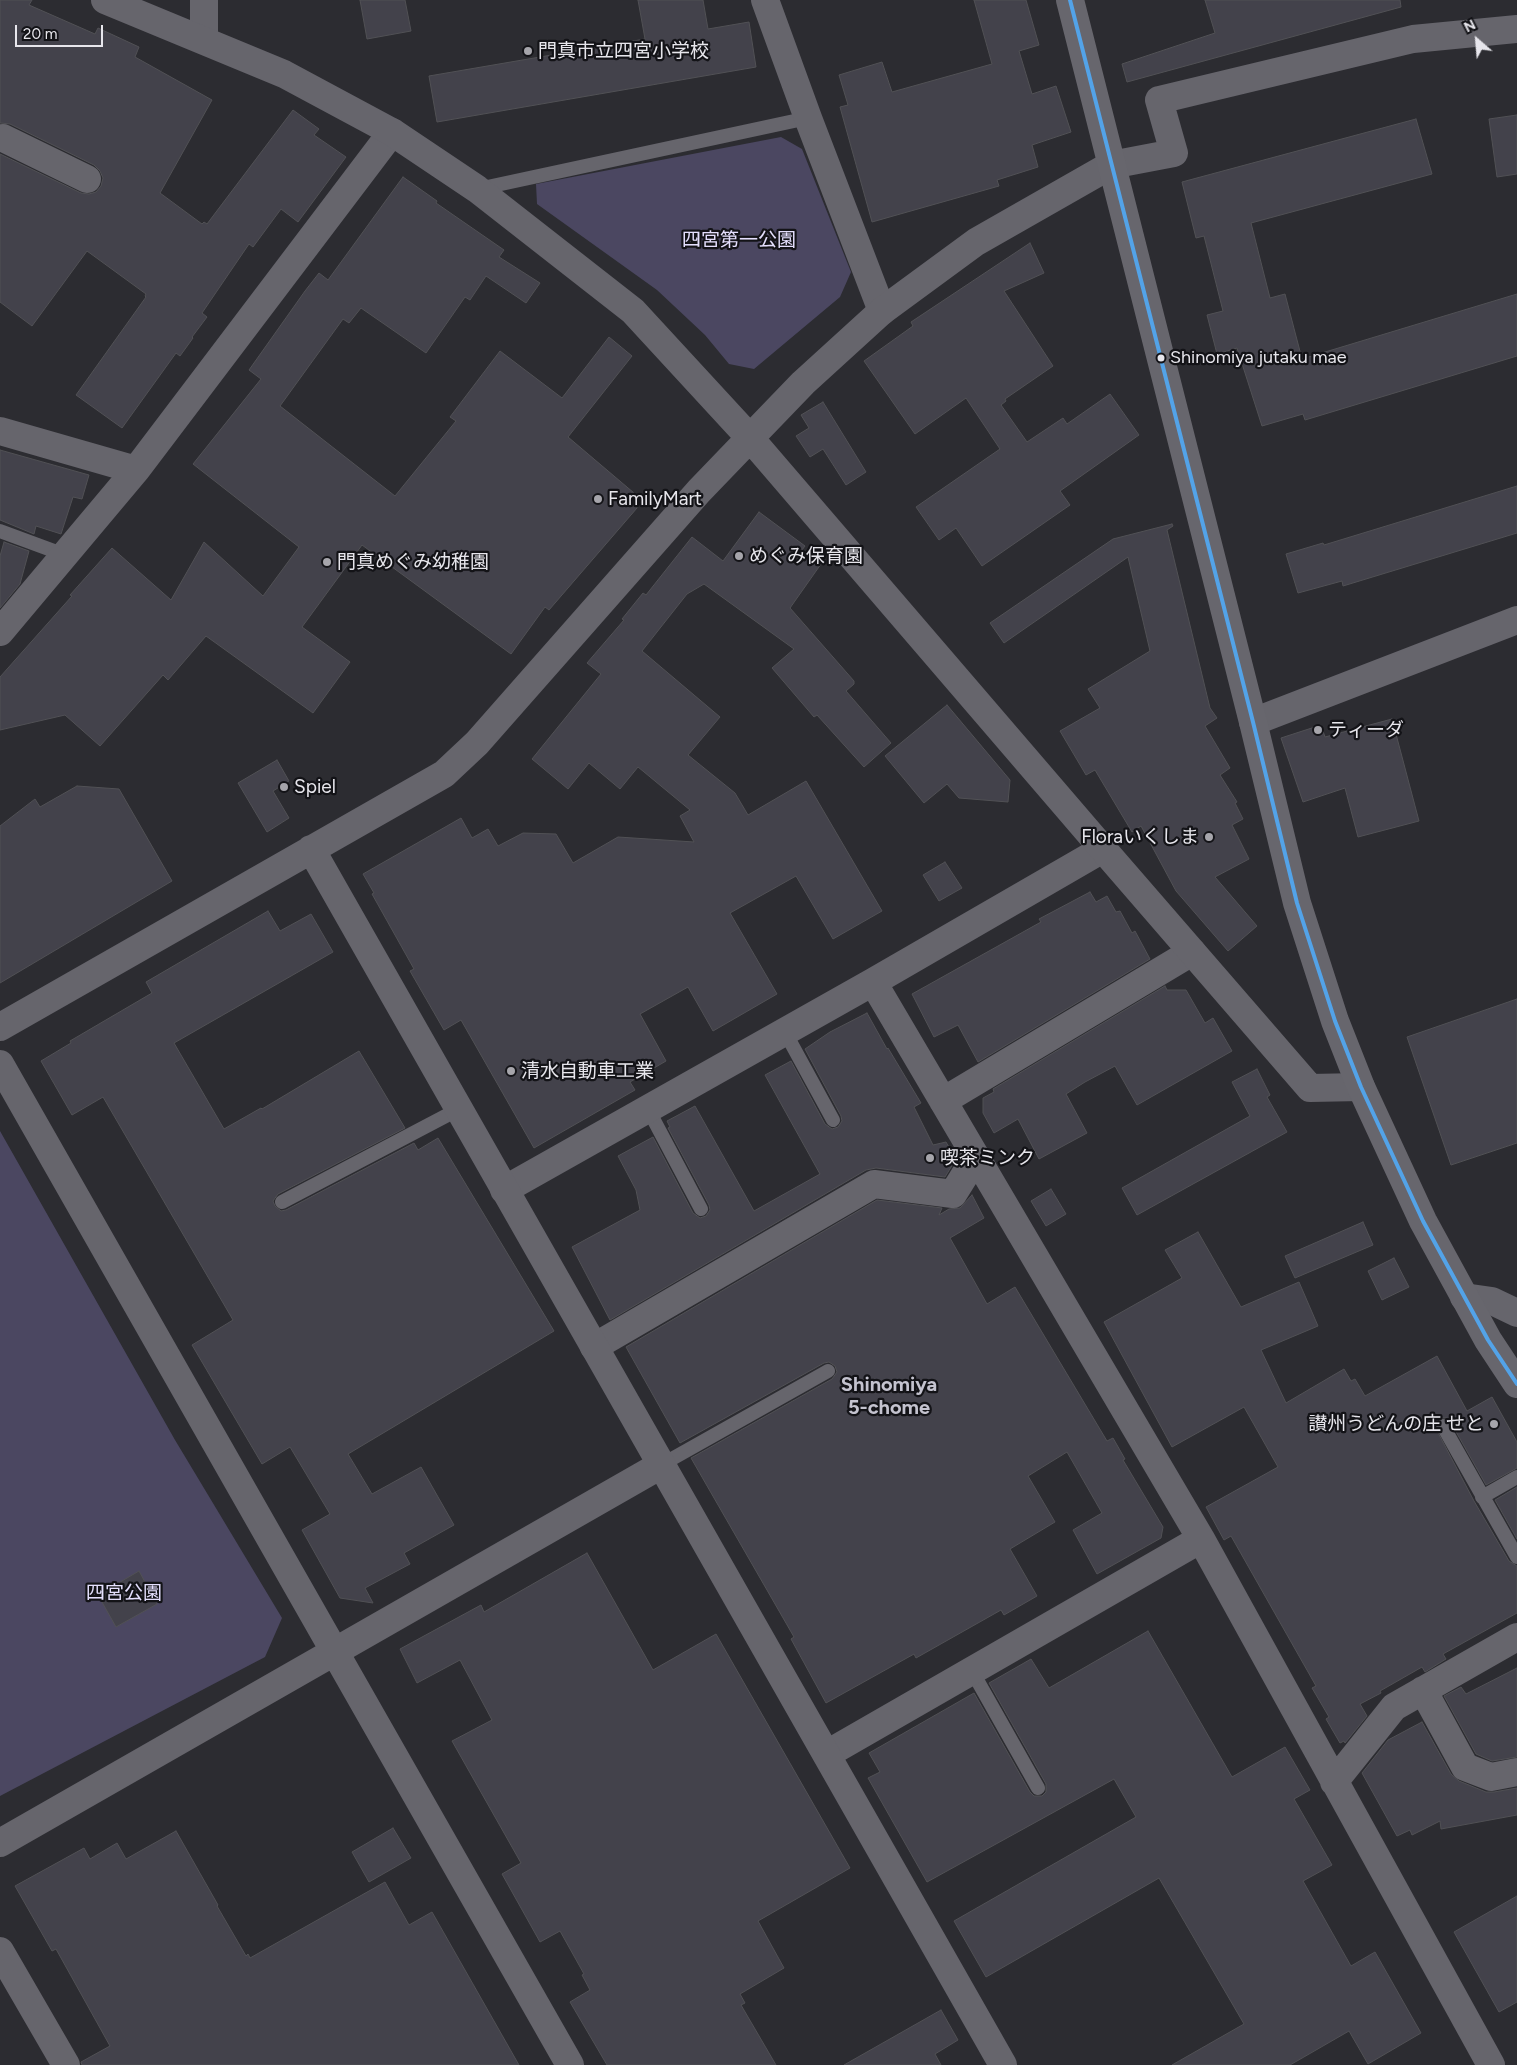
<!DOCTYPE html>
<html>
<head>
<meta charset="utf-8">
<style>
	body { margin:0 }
	#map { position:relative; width:1517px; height:2065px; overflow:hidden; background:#2c2c31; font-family:Figtree,sans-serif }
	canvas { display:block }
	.north { position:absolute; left:1452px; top:15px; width:50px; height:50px; -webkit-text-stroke:4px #131317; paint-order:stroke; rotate:333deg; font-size:14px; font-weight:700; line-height:20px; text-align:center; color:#e7e6ec }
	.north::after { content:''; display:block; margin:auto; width:18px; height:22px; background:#e7e6ec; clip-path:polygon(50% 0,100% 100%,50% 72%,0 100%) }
	.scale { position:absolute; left:15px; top:25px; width:88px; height:22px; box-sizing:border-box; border:2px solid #e7e6ec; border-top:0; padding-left:6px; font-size:15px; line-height:18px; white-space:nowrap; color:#e7e6ec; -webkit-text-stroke:4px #131317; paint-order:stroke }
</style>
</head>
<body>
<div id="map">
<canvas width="1517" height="2065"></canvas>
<div class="north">N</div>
<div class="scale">20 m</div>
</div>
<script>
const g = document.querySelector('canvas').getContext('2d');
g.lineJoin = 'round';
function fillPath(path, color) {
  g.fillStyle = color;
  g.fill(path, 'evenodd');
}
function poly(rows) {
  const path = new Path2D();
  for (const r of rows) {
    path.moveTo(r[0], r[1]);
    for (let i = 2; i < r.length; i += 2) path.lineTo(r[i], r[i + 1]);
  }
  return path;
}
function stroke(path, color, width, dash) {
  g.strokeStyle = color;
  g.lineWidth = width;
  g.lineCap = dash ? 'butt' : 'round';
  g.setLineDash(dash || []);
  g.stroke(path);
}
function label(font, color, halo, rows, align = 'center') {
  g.font = font + ' Figtree,"Noto Sans JP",sans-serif';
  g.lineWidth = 4.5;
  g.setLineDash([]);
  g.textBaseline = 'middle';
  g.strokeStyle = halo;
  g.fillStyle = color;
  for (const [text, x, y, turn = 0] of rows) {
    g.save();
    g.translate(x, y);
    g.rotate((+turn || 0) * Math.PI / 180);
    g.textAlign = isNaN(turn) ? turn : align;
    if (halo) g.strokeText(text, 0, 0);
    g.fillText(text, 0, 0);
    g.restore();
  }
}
fillPath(poly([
	[781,137,802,149,851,272,840,297,754,369,729,364,705,335,657,290,537,204,536,184],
	[0,1131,175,1440,282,1618,265,1657,0,1796]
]), '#4b4761');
const building = poly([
	[0,0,32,0,29,5,95,34,98,28,139,47,135,57,212,100,160,193,202,224,204,222,207,224,293,110,319,129,314,135,346,157,298,222,281,209,253,247,249,244,202,313,207,317,192,337,193,338,180,356,176,353,122,428,76,395,146,297,145,296,146,294,87,251,32,326,0,302,0,154,81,193,89,194,96,192,101,186,103,178,100,171,94,165,10,124,0,123,0,0],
	[360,0,405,0,411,31,367,39,360,0],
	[638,0,703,0,708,29,749,22,756,67,437,122,429,76,645,39,638,0],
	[974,0,1026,0,1039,45,1019,51,1032,94,1056,86,1071,132,1032,145,1038,167,997,180,999,186,872,222,840,107,848,105,839,75,882,62,892,92,992,64,974,0],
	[1205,0,1400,0,1401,7,1127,82,1122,64,1215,33,1205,0],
	[1517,115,1517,174,1497,177,1489,119,1517,115],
	[1416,119,1432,174,1251,223,1270,298,1285,294,1302,359,1517,294,1517,356,1305,420,1303,414,1262,426,1237,348,1217,354,1207,315,1223,311,1204,236,1196,238,1182,182,1416,119],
	[403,177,437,201,436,203,504,250,499,257,540,283,526,303,486,276,470,300,465,297,426,353,361,308,349,323,343,319,280,406,395,496,456,421,450,417,500,351,562,398,609,337,632,356,568,437,634,493,637,508,549,610,545,607,511,654,362,545,302,627,350,662,313,713,206,636,168,680,163,675,100,746,65,715,0,730,0,677,72,596,70,595,112,548,171,600,204,542,263,596,299,547,193,464,261,379,249,370,305,291,319,273,328,280,403,177],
	[1030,243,1044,273,1004,291,1053,366,1005,399,1006,401,1001,405,1027,442,1063,418,1067,424,1110,394,1139,435,1060,491,1070,505,982,566,956,528,939,540,916,507,1000,449,966,398,915,434,864,361,913,326,911,322,1030,243],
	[823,402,866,472,846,485,823,449,810,457,796,436,809,428,801,415,823,402],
	[0,450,89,475,82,499,73,497,61,534,36,526,34,534,0,520,0,450],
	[1517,486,1517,533,1343,586,1342,581,1298,593,1286,554,1323,543,1324,545,1517,486],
	[759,512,805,546,802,550,821,564,790,608,854,681,854,684,846,691,891,743,864,767,817,715,814,717,772,668,794,649,704,584,687,594,642,651,720,717,688,755,735,793,748,815,806,781,882,911,833,939,796,876,730,913,777,994,713,1031,688,987,640,1014,666,1061,630,1082,635,1090,534,1148,461,1020,444,1030,410,971,414,969,372,894,374,893,363,874,461,818,472,838,488,829,498,846,523,833,556,834,573,863,618,837,694,842,680,816,690,810,638,767,620,789,589,763,568,789,532,759,601,674,587,663,624,620,622,619,643,593,646,595,692,537,723,561,759,512],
	[1172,524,1173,526,1167,530,1210,708,1217,718,1205,726,1230,768,1220,775,1237,802,1235,803,1243,819,1232,825,1249,859,1215,877,1257,926,1228,951,1176,891,1141,826,1132,832,1095,770,1086,775,1060,731,1100,708,1088,689,1150,651,1128,557,1004,643,990,623,1113,539,1172,524],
	[4,542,29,551,20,584,0,608,0,556,4,542],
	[947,705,1010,780,1008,802,959,798,947,784,924,803,885,756,947,705],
	[1392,719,1419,821,1358,837,1345,788,1303,802,1281,738,1321,725,1325,737,1392,719],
	[277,760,289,781,273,791,289,818,267,832,238,783,277,760],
	[77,786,119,789,172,881,0,983,0,826,35,799,40,807,77,786],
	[945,862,962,888,939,901,923,875,945,862],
	[1090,892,1096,902,1107,896,1116,912,1120,911,1132,933,1135,931,1150,959,978,1062,958,1025,934,1037,912,994,1041,922,1039,919,1090,892],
	[268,911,280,931,311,914,333,952,174,1043,224,1129,261,1108,262,1109,359,1051,405,1128,278,1194,273,1201,275,1206,281,1211,286,1210,414,1143,418,1150,438,1138,554,1331,348,1454,372,1494,421,1467,454,1525,404,1553,410,1564,365,1588,373,1603,340,1598,302,1530,330,1514,290,1447,262,1464,192,1345,233,1320,103,1097,72,1115,41,1061,71,1043,70,1041,152,993,146,982,268,911],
	[1165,986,1167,990,1186,990,1205,1023,1213,1018,1232,1051,1137,1105,1115,1066,1085,1082,1066,1094,1087,1133,1039,1159,1018,1119,994,1133,983,1113,983,1098,994,1092,993,1089,1165,986],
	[1517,999,1517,1143,1451,1165,1407,1037,1517,999],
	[867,1013,887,1049,888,1048,921,1103,914,1107,933,1145,946,1142,956,1159,945,1177,876,1168,866,1170,610,1320,572,1247,640,1210,636,1190,618,1156,653,1137,693,1213,700,1218,706,1216,710,1210,709,1205,668,1128,670,1127,667,1121,695,1106,754,1211,820,1174,765,1075,791,1061,825,1124,832,1129,838,1127,842,1121,841,1116,805,1049,830,1032,867,1013],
	[1257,1069,1270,1095,1267,1097,1287,1132,1137,1215,1122,1188,1250,1116,1232,1082,1257,1069],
	[1051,1189,1066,1214,1046,1226,1031,1201,1051,1189],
	[972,1195,984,1218,950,1238,987,1304,1015,1287,1107,1441,1113,1438,1125,1459,1123,1460,1163,1527,1161,1538,1097,1574,1073,1530,1102,1513,1067,1452,1028,1476,1055,1522,1010,1549,1037,1596,1004,1615,1001,1610,916,1658,914,1654,826,1703,791,1639,794,1637,691,1458,832,1379,837,1372,835,1366,829,1362,824,1363,680,1443,626,1347,877,1200,942,1208,939,1215,949,1209,960,1208,972,1195],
	[1363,1222,1373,1245,1295,1278,1285,1256,1363,1222],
	[1198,1232,1241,1307,1299,1282,1318,1326,1261,1350,1286,1403,1344,1369,1351,1381,1355,1379,1365,1396,1437,1356,1467,1411,1492,1397,1517,1442,1517,1468,1486,1485,1450,1421,1447,1418,1439,1418,1434,1425,1474,1501,1509,1561,1517,1566,1517,1613,1443,1654,1446,1659,1425,1672,1422,1667,1380,1691,1381,1693,1360,1704,1367,1716,1345,1743,1344,1741,1340,1743,1326,1719,1329,1717,1312,1688,1316,1686,1231,1536,1224,1540,1206,1507,1278,1467,1244,1407,1172,1447,1104,1322,1182,1278,1165,1250,1198,1232],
	[1394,1258,1409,1287,1382,1300,1368,1271,1394,1258],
	[1517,1487,1517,1539,1495,1500,1517,1487],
	[587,1553,653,1670,716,1634,850,1868,758,1921,784,1968,740,1994,745,2003,741,2005,776,2065,607,2065,570,2002,590,1990,582,1975,584,1974,560,1931,540,1942,502,1874,521,1863,452,1741,492,1720,460,1660,417,1683,400,1649,481,1605,484,1612,587,1553],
	[139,1571,157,1604,116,1627,98,1595,139,1571],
	[1148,1631,1232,1777,1285,1747,1310,1790,1294,1799,1332,1865,1303,1881,1351,1966,1375,1952,1421,2033,1368,2064,1349,2031,1290,2065,1172,2065,1244,2024,1159,1878,986,1977,954,1921,1136,1817,1114,1779,927,1882,868,1778,880,1772,869,1753,974,1693,1030,1792,1034,1796,1042,1796,1046,1792,1046,1784,989,1683,1031,1659,1049,1688,1148,1631],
	[1517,1668,1517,1757,1492,1761,1476,1754,1444,1696,1461,1687,1466,1694,1517,1668],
	[1422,1722,1451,1774,1459,1781,1486,1792,1494,1792,1517,1788,1517,1815,1441,1829,1440,1821,1412,1835,1410,1830,1397,1836,1362,1773,1388,1740,1422,1722],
	[393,1828,411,1858,369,1882,352,1852,393,1828],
	[176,1831,218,1905,217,1906,246,1956,248,1954,250,1958,385,1882,409,1925,432,1912,519,2065,82,2065,81,2062,110,2046,56,1949,52,1951,15,1886,84,1848,90,1859,117,1843,126,1859,176,1831],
	[1517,1896,1517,2002,1499,2012,1454,1932,1517,1896],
	[941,2010,958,2040,935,2054,941,2065,844,2065,941,2010]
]);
fillPath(building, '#43424b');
stroke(building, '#515155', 1);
stroke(poly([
	[478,189,808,118],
	[0,531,65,555],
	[785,1032,833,1120],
	[648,1109,701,1209],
	[282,1202,459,1109],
	[1443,1426,1517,1557],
	[661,1465,828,1371],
	[1482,1497,1517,1477],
	[972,1671,1038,1788]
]), '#66656c', 14);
stroke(poly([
	[204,0,204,40],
	[765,0,808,118,882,311],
	[3,138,87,179],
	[1111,165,1174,153,1159,100,1413,39,1517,29],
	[0,431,136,470],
	[0,632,136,470,392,132],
	[1253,722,1517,620],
	[873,982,1201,1539,1491,2065],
	[943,1101,1192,952],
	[504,1190,873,982,1103,849],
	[1464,1297,1492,1301,1517,1313],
	[594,1347,874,1184,953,1194,976,1157],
	[1423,1690,1465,1767,1491,1777,1517,1772],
	[827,1754,1201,1539],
	[1334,1782,1394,1707,1517,1637]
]), '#66656c', 28);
stroke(poly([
	[1111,165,976,242,882,311,803,383,750,438,1103,849,1310,1088,1361,1087],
	[311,849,1003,2065],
	[0,1027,444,774,477,743,699,491,750,438,633,311,477,189,392,132,284,74,105,0],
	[0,1064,570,2065],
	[0,1843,661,1465],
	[0,1951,66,2065]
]), '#66656c', 28);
stroke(poly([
	[1070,0,1253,722,1297,903,1335,1021,1361,1087,1423,1221,1488,1340,1517,1384]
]), '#67666d', 28);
stroke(poly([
	[1070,0,1253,722,1297,903,1335,1021,1361,1087,1423,1221,1488,1340,1517,1384]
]), '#53a3e8', 4);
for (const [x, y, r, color] of [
	[528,51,5,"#a6a5ab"],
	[1161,358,4.5,"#e7e6ec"],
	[598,499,5,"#a6a5ab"],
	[739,556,5,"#a6a5ab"],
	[327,562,5,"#a6a5ab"],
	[1318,730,5,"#a6a5ab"],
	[284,787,5,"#a6a5ab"],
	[1209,837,5,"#a6a5ab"],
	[511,1071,5,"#a6a5ab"],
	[930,1158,5,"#a6a5ab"],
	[1494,1424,5,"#a6a5ab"]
]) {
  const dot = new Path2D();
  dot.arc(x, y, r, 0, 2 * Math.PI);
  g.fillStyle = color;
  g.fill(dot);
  stroke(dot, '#131317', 2);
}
label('18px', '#e7e6ec', '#131317', [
	["Shinomiya jutaku mae",1170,358]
], 'left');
label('19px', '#e7e6ec', '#131317', [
	["門真市立四宮小学校",538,51],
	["FamilyMart",608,499],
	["めぐみ保育園",749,556],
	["門真めぐみ幼稚園",337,562],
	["ティーダ",1328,730],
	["Spiel",294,787],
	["Floraいくしま",1199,837,"right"],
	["清水自動車工業",521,1071],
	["喫茶ミンク",940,1158],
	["讃州うどんの庄 せと",1484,1424,"right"]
], 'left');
label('19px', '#e4dffd', '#131317', [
	["四宮第一公園",739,240],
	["四宮公園",124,1593]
]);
label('bold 20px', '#c4c3cf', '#131317', [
	["Shinomiya",889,1385],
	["5-chome",889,1408]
]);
</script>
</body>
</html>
